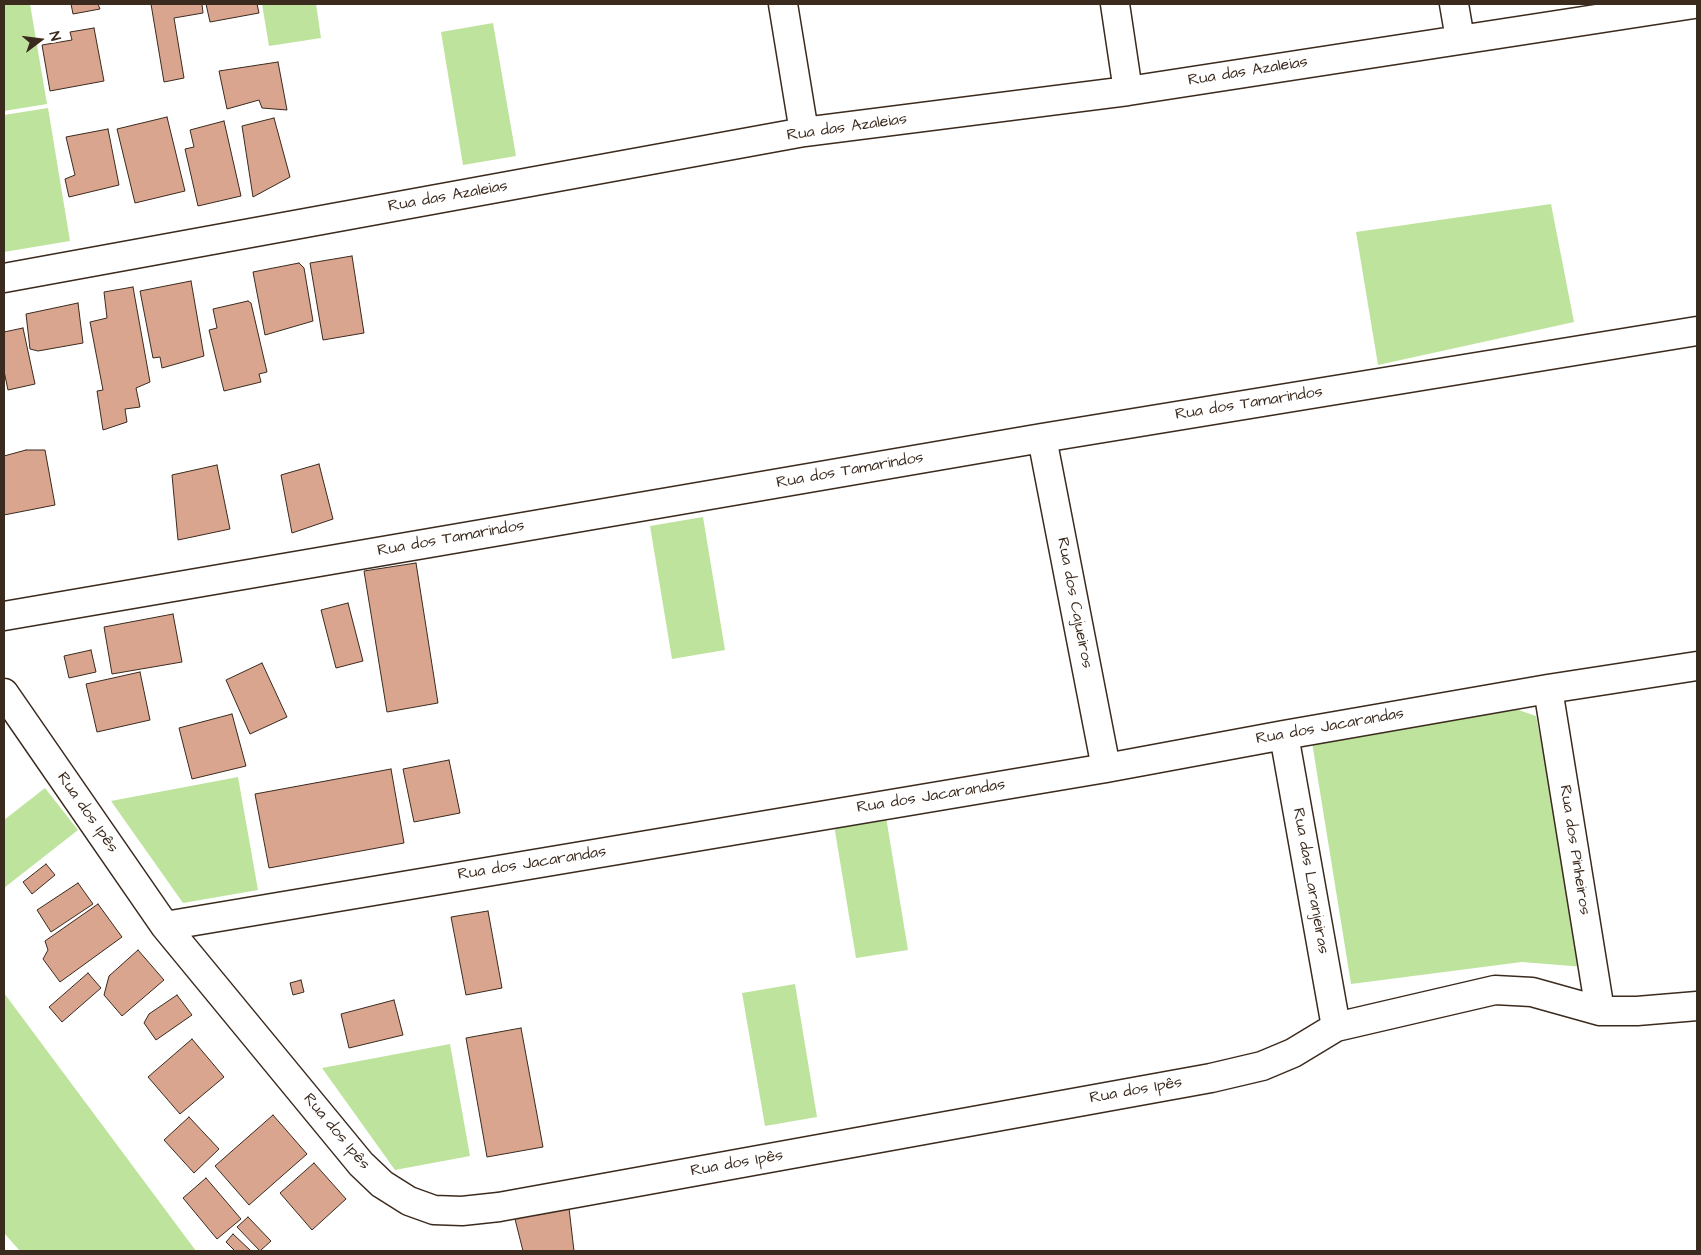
<!DOCTYPE html>
<html>
<head>
<meta charset="utf-8">
<style>
	body { margin:0 }
	#map { position:relative; width:1701px; height:1255px; overflow:hidden; background:#fff; font-family:"Architects Daughter",sans-serif }
	canvas { display:block }
	.frame { position:absolute; inset:0; border:5px solid #3b2a1e; pointer-events:none }
	.north { position:absolute; left:15px; top:15px; width:50px; height:50px; -webkit-text-stroke:4px #fff; paint-order:stroke; rotate:75deg; font-size:14px; font-weight:700; line-height:20px; text-align:center; color:#3b2a1e }
	.north::after { content:''; display:block; margin:auto; width:18px; height:22px; background:#3b2a1e; clip-path:polygon(50% 0,100% 100%,50% 72%,0 100%) }
</style>
</head>
<body>
<div id="map">
<canvas width="1701" height="1255"></canvas>
<div class="frame"></div>
<div class="north">N</div>
</div>
<script>
const g = document.querySelector('canvas').getContext('2d');
g.lineJoin = 'round';
function fillPath(path, color) {
  g.fillStyle = color;
  g.fill(path, 'evenodd');
}
function poly(rows) {
  const path = new Path2D();
  for (const r of rows) {
    path.moveTo(r[0], r[1]);
    for (let i = 2; i < r.length; i += 2) path.lineTo(r[i], r[i + 1]);
  }
  return path;
}
function stroke(path, color, width, dash) {
  g.strokeStyle = color;
  g.lineWidth = width;
  g.lineCap = dash ? 'butt' : 'round';
  g.setLineDash(dash || []);
  g.stroke(path);
}
function label(font, color, halo, rows, align = 'center') {
  g.font = font + ' "Architects Daughter",sans-serif';
  g.lineWidth = 4;
  g.setLineDash([]);
  g.textBaseline = 'middle';
  g.strokeStyle = halo;
  g.fillStyle = color;
  for (const [text, x, y, turn = 0] of rows) {
    g.save();
    g.translate(x, y);
    g.rotate((+turn || 0) * Math.PI / 180);
    g.textAlign = isNaN(turn) ? turn : align;
    if (halo) g.strokeText(text, 0, 0);
    g.fillText(text, 0, 0);
    g.restore();
  }
}
fillPath(poly([
	[4,4,30,4,47,104,4,111],
	[262,4,316,4,321,38,269,46],
	[493,23,516,156,463,165,441,32],
	[48,108,70,241,4,252,4,115],
	[1551,204,1574,322,1378,365,1356,232],
	[703,517,725,650,672,659,650,526],
	[1510,707,1536,716,1584,967,1522,962,1351,984,1311,736],
	[238,777,258,890,183,903,111,801],
	[45,788,78,830,4,888,4,820],
	[886,817,908,950,856,958,834,825],
	[795,984,817,1117,765,1126,742,993],
	[4,993,196,1251,20,1251,4,1233],
	[450,1044,470,1156,395,1170,322,1068]
]), '#bee39d');
const building = poly([
	[71,4,98,4,100,9,73,14,71,4],
	[151,4,202,4,203,13,174,18,184,78,164,82,151,4],
	[206,4,257,4,259,13,210,22,206,4],
	[94,28,104,81,50,91,42,45,72,40,70,32,94,28],
	[278,62,287,110,262,108,259,100,227,109,219,71,278,62],
	[167,117,185,191,135,203,117,129,167,117],
	[274,118,290,177,253,197,242,126,274,118],
	[224,121,241,196,198,206,185,149,194,147,190,130,224,121],
	[108,129,119,185,69,197,65,179,75,175,66,137,108,129],
	[352,256,364,333,323,340,310,263,352,256],
	[299,263,304,268,313,321,265,335,253,272,299,263],
	[191,281,204,356,162,368,160,357,153,358,140,291,191,281],
	[133,287,150,382,136,388,140,407,125,409,127,422,103,430,97,391,103,390,90,322,107,318,104,292,133,287],
	[248,301,251,303,267,372,259,374,261,382,224,391,209,330,217,328,213,309,248,301],
	[78,303,83,343,38,351,30,349,26,314,78,303],
	[23,328,35,384,8,390,4,371,4,332,23,328],
	[26,450,45,450,55,505,4,515,4,456,26,450],
	[319,464,333,519,292,533,281,475,319,464],
	[217,465,230,529,178,540,172,475,217,465],
	[416,563,438,703,387,712,364,571,416,563],
	[348,603,363,661,336,668,321,610,348,603],
	[173,614,182,662,112,674,104,627,173,614],
	[91,650,96,672,69,678,64,656,91,650],
	[262,663,287,717,250,734,226,680,262,663],
	[140,672,150,720,97,732,86,684,140,672],
	[232,714,246,766,192,779,179,728,232,714],
	[449,760,460,813,414,822,403,769,449,760],
	[391,769,404,843,269,868,255,794,391,769],
	[46,864,55,875,32,894,23,882,46,864],
	[78,883,93,904,51,932,37,910,78,883],
	[98,904,122,937,60,982,43,959,48,950,45,941,98,904],
	[488,911,502,988,466,995,451,917,488,911],
	[138,950,164,980,122,1016,104,995,109,976,138,950],
	[88,973,101,988,62,1022,49,1007,88,973],
	[301,980,304,992,293,995,290,983,301,980],
	[177,995,192,1015,156,1040,144,1023,149,1014,177,995],
	[394,1000,403,1035,349,1048,341,1014,394,1000],
	[521,1028,543,1147,487,1157,466,1038,521,1028],
	[192,1039,224,1077,180,1114,148,1077,192,1039],
	[273,1115,307,1154,249,1205,215,1166,273,1115],
	[189,1117,219,1149,194,1173,164,1140,189,1117],
	[314,1163,346,1199,312,1230,280,1193,314,1163],
	[206,1178,241,1219,217,1239,183,1198,206,1178],
	[569,1208,574,1251,523,1251,514,1215,569,1208],
	[248,1217,271,1241,260,1251,237,1227,248,1217],
	[233,1234,251,1251,235,1251,226,1242,233,1234]
]);
fillPath(building, '#d9a58e');
stroke(building, '#3b2a1e', 1);
const minor = poly([
	[783,4,804,132],
	[1115,4,1128,91],
	[1454,4,1460,39],
	[4,278,804,132,1128,91,1694,4],
	[1042,438,1106,768],
	[4,616,1042,438,1697,331],
	[1548,689,1600,1011],
	[4,693,165,926,361,1164,382,1184,409,1201,434,1210,462,1211,499,1207,1211,1078,1262,1066,1293,1053,1336,1027,1495,990,1532,992,1600,1011,1637,1011,1697,1006],
	[1284,735,1336,1027],
	[165,926,1106,768,1284,735,1548,689,1697,666]
]);
stroke(minor, '#3b2a1e', 31);
stroke(minor, '#fff', 28);
label('16px', '#3b2a1e', '#fff', [
	["Rua das Azaleias",1248,72,-9],
	["Rua das Azaleias",847,128,-8],
	["Rua das Azaleias",448,197,-10],
	["Rua dos Tamarindos",1249,404,-9],
	["Rua dos Tamarindos",850,471,-10],
	["Rua dos Tamarindos",451,539,-10],
	["Rua dos Cajueiros",1074,603,79],
	["Rua dos Jacarandas",1330,727,-10],
	["Rua dos Jacarandas",931,797,-9],
	["Rua dos Ipês",87,813,55],
	["Rua dos Pinheiros",1574,850,81],
	["Rua dos Jacarandas",532,864,-9],
	["Rua das Laranjeiras",1310,881,80],
	["Rua dos Ipês",1136,1091,-10],
	["Rua dos Ipês",336,1132,50],
	["Rua dos Ipês",737,1164,-10]
]);
</script>
</body>
</html>
